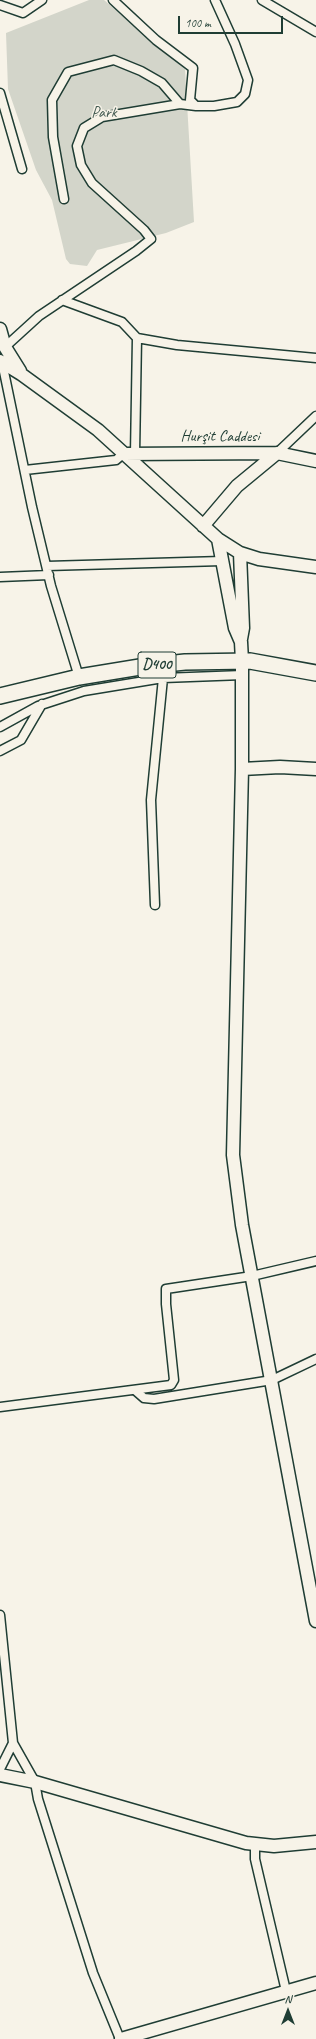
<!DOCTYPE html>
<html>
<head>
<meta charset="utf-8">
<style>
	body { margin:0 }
	#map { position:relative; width:316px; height:2039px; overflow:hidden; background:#f7f3e8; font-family:Caveat,sans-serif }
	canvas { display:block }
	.north { position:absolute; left:268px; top:1991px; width:40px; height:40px; -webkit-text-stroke:3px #f7f3e8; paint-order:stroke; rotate:0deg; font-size:11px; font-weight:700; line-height:16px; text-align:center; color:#1f3d34 }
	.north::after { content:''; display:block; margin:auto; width:14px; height:18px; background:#1f3d34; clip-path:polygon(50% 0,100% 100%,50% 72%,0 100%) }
	.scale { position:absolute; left:178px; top:16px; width:105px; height:18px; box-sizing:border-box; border:2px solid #1f3d34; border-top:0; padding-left:5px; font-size:12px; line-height:14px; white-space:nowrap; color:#1f3d34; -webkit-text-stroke:3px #f7f3e8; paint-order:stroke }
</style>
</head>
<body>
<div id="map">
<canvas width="316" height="2039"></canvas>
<div class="north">N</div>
<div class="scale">100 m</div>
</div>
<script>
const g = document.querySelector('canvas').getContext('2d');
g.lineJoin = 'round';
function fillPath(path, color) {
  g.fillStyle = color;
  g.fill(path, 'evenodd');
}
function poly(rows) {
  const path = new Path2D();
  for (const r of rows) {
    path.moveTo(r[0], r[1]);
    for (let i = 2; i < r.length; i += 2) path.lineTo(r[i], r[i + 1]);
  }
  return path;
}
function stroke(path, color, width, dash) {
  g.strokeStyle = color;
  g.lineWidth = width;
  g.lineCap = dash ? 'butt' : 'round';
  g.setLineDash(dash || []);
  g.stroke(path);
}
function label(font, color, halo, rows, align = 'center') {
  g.font = font + ' Caveat,sans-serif';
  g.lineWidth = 3;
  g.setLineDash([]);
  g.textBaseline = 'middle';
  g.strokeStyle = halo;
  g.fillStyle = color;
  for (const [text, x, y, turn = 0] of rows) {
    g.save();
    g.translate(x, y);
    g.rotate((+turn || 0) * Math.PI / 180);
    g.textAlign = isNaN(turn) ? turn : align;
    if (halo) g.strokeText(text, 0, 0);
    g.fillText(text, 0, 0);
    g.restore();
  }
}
fillPath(poly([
	[89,0,104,0,185,69,194,222,166,233,97,250,87,266,70,264,66,259,52,200,36,170,8,89,6,33]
]), '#d3d5ca');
const street = poly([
	[113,0,156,40,193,68,190,100,196,106,214,106,237,102,245,94,248,80,235,44,215,0],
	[262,0,316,32],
	[0,5,23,13,42,0],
	[0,93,22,169],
	[64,199,53,137,52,100,68,72,114,60,141,71,162,83,180,104],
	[62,300,122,322,137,338,135,454],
	[137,338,177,345,316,358],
	[5,347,39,316,136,251,151,239,144,230,92,183,81,165,77,146,84,128,102,117,180,104,196,106],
	[2,362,32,507,51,586,79,677],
	[277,453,316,416],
	[25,470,116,460,123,454],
	[47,566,222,561],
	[0,577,49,575],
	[163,678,243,675],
	[0,727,38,706,84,691,163,678,151,800,155,905],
	[0,751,21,740,42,704],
	[136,1391,144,1398,154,1399,272,1380,316,1359],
	[0,1407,171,1385,174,1380,166,1304,166,1289,252,1276,316,1261],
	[0,1615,13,1743,35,1782,38,1799,93,1973,120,2039],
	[0,1769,13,1743],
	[255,1844,255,1859,286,1991]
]);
const secondary = poly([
	[0,329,5,347,20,371],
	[0,361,21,374,98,430,218,539,240,553,259,559,316,567],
	[123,454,277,453,316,461],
	[203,526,237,486,277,453],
	[218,539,235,628,241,642,242,661,242,769,233,1155,242,1225,316,1621],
	[240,553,243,628,241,639],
	[242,769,280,767,316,769],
	[0,1775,35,1782,246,1843,274,1846,316,1842],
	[121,2039,316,1983]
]);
const highway = poly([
	[0,696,79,677,146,666,185,662,250,661,316,673]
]);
stroke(street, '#1f3d34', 11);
stroke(secondary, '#1f3d34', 15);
stroke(highway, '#1f3d34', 18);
stroke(street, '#f7f3e8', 8);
stroke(secondary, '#f7f3e8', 12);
stroke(highway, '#f7f3e8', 15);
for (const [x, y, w] of [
	[157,665,38]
]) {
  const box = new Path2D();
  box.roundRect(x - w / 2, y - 13, w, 26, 3);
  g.fillStyle = '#f7f3e8';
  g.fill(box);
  stroke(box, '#1f3d34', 1);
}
label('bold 15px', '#1f3d34', null, [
	["D400",157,665]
]);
label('16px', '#435b52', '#f7f3e8', [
	["Park",104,113]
]);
label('16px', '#1f3d34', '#f7f3e8', [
	["Hurşit Caddesi",220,437]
]);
</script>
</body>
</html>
